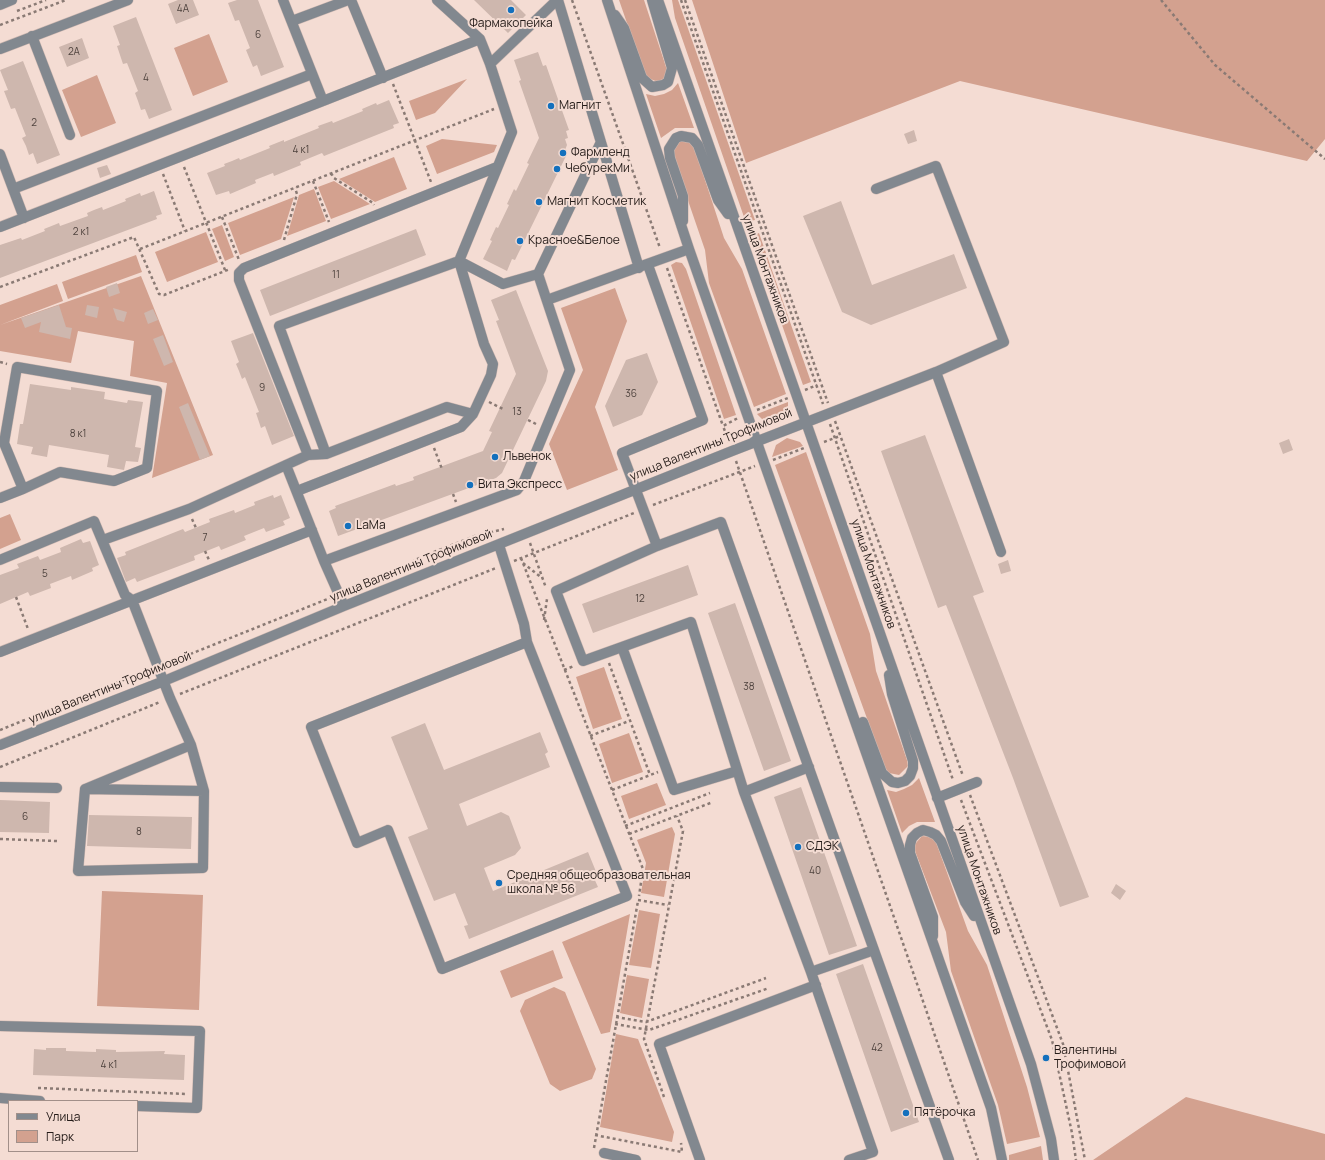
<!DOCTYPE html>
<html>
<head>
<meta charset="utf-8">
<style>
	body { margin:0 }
	#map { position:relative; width:1325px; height:1160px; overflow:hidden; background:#f4dcd3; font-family:Manrope,sans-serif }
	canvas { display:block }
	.legend { position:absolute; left:8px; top:1100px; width:130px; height:52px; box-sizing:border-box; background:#f4dcd3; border:1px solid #a18f89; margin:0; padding:5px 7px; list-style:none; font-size:12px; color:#251c19 }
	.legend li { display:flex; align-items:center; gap:8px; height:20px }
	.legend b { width:20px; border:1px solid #a18f89 }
</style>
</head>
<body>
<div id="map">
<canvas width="1325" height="1160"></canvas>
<ul class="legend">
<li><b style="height:5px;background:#82888f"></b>Улица</li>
<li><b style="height:11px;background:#d3a18f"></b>Парк</li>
</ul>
</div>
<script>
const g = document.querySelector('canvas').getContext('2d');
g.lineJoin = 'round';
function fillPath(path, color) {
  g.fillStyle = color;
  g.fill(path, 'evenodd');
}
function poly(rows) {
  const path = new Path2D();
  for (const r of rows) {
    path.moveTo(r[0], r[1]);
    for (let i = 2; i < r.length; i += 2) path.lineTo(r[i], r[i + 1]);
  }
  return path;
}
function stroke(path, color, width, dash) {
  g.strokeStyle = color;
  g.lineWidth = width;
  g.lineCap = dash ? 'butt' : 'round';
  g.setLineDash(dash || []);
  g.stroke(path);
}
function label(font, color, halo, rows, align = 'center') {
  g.font = font + ' Manrope,sans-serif';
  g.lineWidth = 4;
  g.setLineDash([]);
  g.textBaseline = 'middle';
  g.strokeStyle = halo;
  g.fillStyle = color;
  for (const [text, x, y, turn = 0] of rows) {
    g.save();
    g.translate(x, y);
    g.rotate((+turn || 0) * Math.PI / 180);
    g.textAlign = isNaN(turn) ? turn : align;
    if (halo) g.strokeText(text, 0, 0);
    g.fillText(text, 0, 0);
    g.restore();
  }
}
fillPath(poly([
	[619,0,644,0,668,73,665,78,658,82,648,78,644,72],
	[672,0,678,0,755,220,750,221,744,217,675,18],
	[692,0,1325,0,1325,139,1307,161,960,81,746,163],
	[209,34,228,82,193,96,174,48],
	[97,75,116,123,81,137,62,90],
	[467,79,435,113,416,120,409,101],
	[678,83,694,128,675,128,661,138,646,94,655,96,664,94,672,90],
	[442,139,497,145,494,152,437,174,426,146],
	[683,141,688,141,694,146,724,238,742,269,786,394,754,407,709,283,705,250,672,154,673,148,678,142],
	[394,157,407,189,375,202,339,179],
	[334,181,370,204,331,219,318,187],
	[314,189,326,221,287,236,299,195],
	[294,197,281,239,240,255,228,223],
	[222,225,234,257,225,261,212,229],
	[206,232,218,262,167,282,155,252],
	[759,233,811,382,803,385,753,242,754,235],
	[136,255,142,272,68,299,62,282],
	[676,262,682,263,686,269,736,415,724,419,671,265],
	[141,276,213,455,152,478,167,383,130,376,134,341,78,331,71,363,0,351,0,325],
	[57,284,63,301,0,325,0,305],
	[615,288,627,321,595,407,618,470,567,490,549,444,583,370,561,308],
	[788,402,788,412,780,422,775,424,764,421,757,414],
	[787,438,800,442,803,446,772,457,776,445],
	[806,452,870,634,876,671,907,760,908,766,899,775,889,773,885,768,775,465],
	[10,514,21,540,0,549,0,518],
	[604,667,622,719,593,729,576,677],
	[629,733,643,772,612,783,599,744],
	[919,778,935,822,917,822,909,826,902,833,887,790,896,792,904,789,912,785],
	[657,783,666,805,629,819,621,796],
	[672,827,675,834,664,897,641,893,646,863,637,840],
	[922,836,931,837,936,842,968,931,987,965,1027,1087,1040,1137,1007,1144,998,1105,951,971,946,932,915,851,915,844],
	[102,891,203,895,199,1010,97,1006],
	[639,910,660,914,651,968,629,965],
	[630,914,610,1032,601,1034,562,942],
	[553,950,563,978,511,998,500,971],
	[627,975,649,979,642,1018,620,1013],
	[554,987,565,992,596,1069,592,1079,560,1091,550,1084,520,1011,525,1000],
	[616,1034,638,1039,674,1132,672,1142,600,1127],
	[1186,1097,1325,1134,1325,1160,1093,1160],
	[1041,1146,1043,1160,1009,1160,1009,1155]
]), '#d3a18f');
fillPath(poly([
	[178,0,193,0,199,15,176,24,168,4],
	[237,0,258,0,284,67,261,76,257,65,253,67,246,50,250,48,239,20,235,21,228,3],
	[474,0,511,0,526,15,508,33],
	[136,17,172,110,149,119,145,109,141,110,138,101,135,93,138,91,127,63,123,64,117,46,120,45,113,26],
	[82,38,89,58,67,67,59,47],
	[538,52,543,66,546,65,559,102,569,130,566,131,568,138,565,139,567,145,563,155,566,156,515,260,512,259,507,271,483,259,492,241,490,240,496,227,498,228,509,205,507,204,514,189,516,191,529,164,527,163,539,138,519,81,521,80,514,60],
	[23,61,60,155,37,164,33,153,29,155,26,146,22,138,26,136,15,108,11,109,4,91,8,90,0,70],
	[389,100,399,123,393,125,394,128,324,156,322,153,300,162,301,165,274,176,273,173,255,180,256,183,230,194,229,191,216,195,207,173,225,166,224,164,232,161,239,158,240,160,270,148,269,146,284,140,284,142,319,128,318,126,332,121,333,123,363,111,362,109,376,103,377,105],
	[914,130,917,141,908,144,904,134],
	[107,165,111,174,100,178,97,168],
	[154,191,162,214,156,216,157,219,0,278,0,245,21,238,22,240,45,231,44,229,59,223,60,226,88,216,87,213,94,210,102,207,103,210,126,201,125,199,140,193,141,196],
	[841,201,872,285,954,254,967,288,871,325,842,312,803,216],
	[416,229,426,255,270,316,260,290],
	[117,283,120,293,109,297,106,287],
	[516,290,548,371,546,381,502,473,496,478,338,536,329,511,336,508,335,506,395,484,396,486,414,480,413,477,483,451,492,432,489,431,516,374,496,321,499,320,491,300],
	[59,305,66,327,72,328,70,339,39,332,41,322,25,328,21,318],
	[87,305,99,307,97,318,85,315],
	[113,308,127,312,124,322,117,320],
	[153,309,158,320,148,324,144,313],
	[253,333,294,436,272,445,265,426,261,428,256,413,259,412,245,377,242,379,239,371,236,364,239,362,231,341],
	[163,335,173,362,164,366,153,339],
	[647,353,658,382,642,415,613,427,605,406,626,360],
	[30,384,71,390,71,387,105,392,104,399,127,403,128,400,143,402,135,447,141,448,138,462,126,461,124,470,107,467,109,455,49,445,47,457,31,454,33,447,17,444,20,424,23,424],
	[188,403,210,456,200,460,179,407],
	[925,435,984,592,973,596,1089,897,1060,907,1013,778,946,605,938,608,881,451],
	[1289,439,1293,450,1283,454,1279,443],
	[273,495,274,498,281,495,290,518,283,521,285,525,266,532,264,528,244,536,246,540,221,550,219,546,194,556,195,560,137,582,135,578,126,582,117,558,126,555,125,552,183,529,185,532,210,522,209,519,234,510,235,513,255,505,254,502],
	[81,539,83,543,90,541,99,565,92,568,93,571,72,580,71,576,50,584,51,588,30,596,28,592,0,604,0,575,19,568,17,564,38,556,40,560,61,552,60,548],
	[1008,560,1011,571,1001,574,998,564],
	[688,565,698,595,593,633,582,604],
	[735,603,791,761,764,771,708,613],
	[425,723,444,770,540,732,548,752,545,754,550,767,459,804,467,826,501,812,509,816,521,848,515,855,484,868,493,891,588,852,597,874,593,876,598,887,469,939,464,926,468,925,455,893,434,901,408,837,428,829,391,737],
	[801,787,857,946,829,955,774,797],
	[0,800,50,802,49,833,0,832],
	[89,815,192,817,191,849,87,846],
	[1116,884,1126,891,1120,900,1111,893],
	[863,964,919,1122,891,1132,836,974],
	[46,1048,66,1048,66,1051,96,1052,96,1049,116,1050,116,1052,165,1051,164,1054,185,1055,184,1080,33,1075,34,1049,46,1050]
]), '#ceb7ae');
const minor = poly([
	[351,0,383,78],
	[437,0,480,39,490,64],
	[558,0,639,268],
	[607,0,689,249,991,1108,1002,1160],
	[658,0,1031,1064,1051,1139,1054,1160],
	[0,5,12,0],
	[615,15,624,28,642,78,652,87,663,85,668,82,672,68,652,0],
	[292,21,348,0],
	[32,36,70,135],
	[0,49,128,0],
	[323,101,480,39],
	[0,154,24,218],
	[13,189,312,74],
	[683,221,683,196,670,158,669,149,676,138,681,136,692,138,698,145,718,200,728,214],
	[0,227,323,101,283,0],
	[648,265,703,420,622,453,657,546],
	[547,300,689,249],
	[936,372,1001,552],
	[326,454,279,326,459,261,503,284,538,274],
	[308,455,239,280,239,273,244,268,497,167],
	[286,465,324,561,517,490,524,481,570,370,538,274,600,144],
	[297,491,461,427,473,414,491,375,493,364,484,344,459,261,512,132,490,64,557,0],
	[0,498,23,489,60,472,114,481,147,468,157,391,17,367,4,443,23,489],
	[103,540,189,509,308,455,326,454,447,407,473,414],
	[499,545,524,624,527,642],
	[0,560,94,521,125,595,132,600,170,698,191,745,204,791,203,868,78,871,85,789],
	[324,561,344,606],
	[527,642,627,896,442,969,388,830,357,843,311,727,527,642],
	[622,647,583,661,556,591,657,546,721,522,949,1160],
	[0,652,312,530],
	[863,722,882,773,892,782,898,783,905,781,910,776,913,768,913,761,892,694,889,675],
	[0,745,164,681,344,606,732,451,936,372,1004,342,936,166,876,189],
	[191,745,85,789,204,791],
	[737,771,674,790,622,647,691,622,744,792,811,972,873,1152,849,1160],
	[0,787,57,788],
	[744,792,809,767],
	[937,798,977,782],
	[933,936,933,917,910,853,910,845,912,838,917,833,923,830,930,832,936,835,941,841,965,902,974,916],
	[811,972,874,950],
	[0,1026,200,1031,197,1108,137,1106],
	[0,1098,40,1101],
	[604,1153,636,1160],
	[700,1160,659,1044,816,985]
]);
stroke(minor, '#cfb9b2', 11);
stroke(poly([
	[572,0,660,248],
	[681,0,823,404],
	[685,0,828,403],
	[1161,0,1215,65,1325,159],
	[17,11,46,0],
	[0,25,66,0],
	[393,84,431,182],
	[184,167,225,270],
	[331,173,334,178,373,203,374,205],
	[163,174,185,231],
	[313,181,329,222],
	[222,217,239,260],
	[284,240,297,194,295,188],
	[140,249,494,109],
	[667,268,723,426],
	[0,287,134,237,159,294,164,295,230,269],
	[0,362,7,364],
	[805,390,817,385],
	[489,402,503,409],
	[757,410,788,398],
	[528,420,536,424],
	[835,421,963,776],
	[830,424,953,780],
	[729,442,723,426,738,418],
	[824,442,840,436],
	[434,448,442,469],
	[773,460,804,448],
	[736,461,978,1160],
	[453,494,456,502],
	[653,505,755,466],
	[192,519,196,528],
	[530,543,546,588],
	[205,551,209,560],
	[521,558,643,869,639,896],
	[514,561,634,513],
	[523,563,542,578],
	[391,574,421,557,475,536,504,529],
	[16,597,28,629],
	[544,620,547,599],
	[168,663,330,598],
	[609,663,650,775],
	[564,670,574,666],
	[180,694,496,568],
	[0,730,148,670],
	[590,736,629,721],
	[0,767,160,702],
	[612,790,658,772],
	[970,795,1063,1044,1085,1160],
	[961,800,1052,1040,1072,1133,1076,1160],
	[625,826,710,793],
	[629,834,713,802],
	[0,839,57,841],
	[638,900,668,905],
	[616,1017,646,1022,766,978],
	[615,1024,649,1030,769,988],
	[38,1088,187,1094],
	[664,1097,644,1039,683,831,677,816],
	[595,1135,682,1152,681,1143],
	[594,1148,638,901]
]), '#8a7a74', 2.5, [3, 3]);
stroke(minor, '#82888f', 10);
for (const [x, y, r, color] of [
	[511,10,4,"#1370bd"],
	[551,106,4,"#1370bd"],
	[563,153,4,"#1370bd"],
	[557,169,4,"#1370bd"],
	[539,202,4,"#1370bd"],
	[520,241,4,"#1370bd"],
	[495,457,4,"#1370bd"],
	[470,485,4,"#1370bd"],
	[348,526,4,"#1370bd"],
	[798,847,4,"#1370bd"],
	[499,883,4,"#1370bd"],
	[1046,1058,4,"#1370bd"],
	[906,1113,4,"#1370bd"]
]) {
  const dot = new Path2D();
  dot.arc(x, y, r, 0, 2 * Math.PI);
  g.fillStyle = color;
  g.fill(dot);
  stroke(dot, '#f4dcd3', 1.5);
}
label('10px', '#4f433e', null, [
	["4А",183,9],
	["6",258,35],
	["2А",74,52],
	["4",146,78],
	["2",34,123],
	["4 к1",301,150],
	["2 к1",81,232],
	["11",336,275],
	["9",262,388],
	["36",631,394],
	["13",517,412],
	["8 к1",78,434],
	["7",205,538],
	["5",45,574],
	["12",640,599],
	["38",749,687],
	["6",25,817],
	["8",139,832],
	["40",815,871],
	["42",877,1048],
	["4 к1",109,1065]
]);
label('12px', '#251c19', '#f4dcd3', [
	["Фармакопейка",511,24,"center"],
	["Магнит",559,106],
	["Фармленд",571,153],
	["ЧебурекМи",565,169],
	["Магнит Косметик",547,202],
	["Красное&Белое",528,241],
	["Львенок",503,457],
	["Вита Экспресс",478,485],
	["LaMa",356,526],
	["СДЭК",806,847],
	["Средняя общеобразовательная",507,876],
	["школа № 56",507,890],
	["Валентины",1054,1051],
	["Трофимовой",1054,1065],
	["Пятёрочка",914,1113]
], 'left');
label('12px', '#251c19', '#f4dcd3', [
	["улица Монтажников",765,269,70],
	["улица Валентины Трофимовой",711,445,-22],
	["улица Валентины Трофимовой",411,566,-22],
	["улица Монтажников",873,574,71],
	["улица Валентины Трофимовой",110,688,-22],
	["улица Монтажников",979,880,71]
]);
</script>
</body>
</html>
